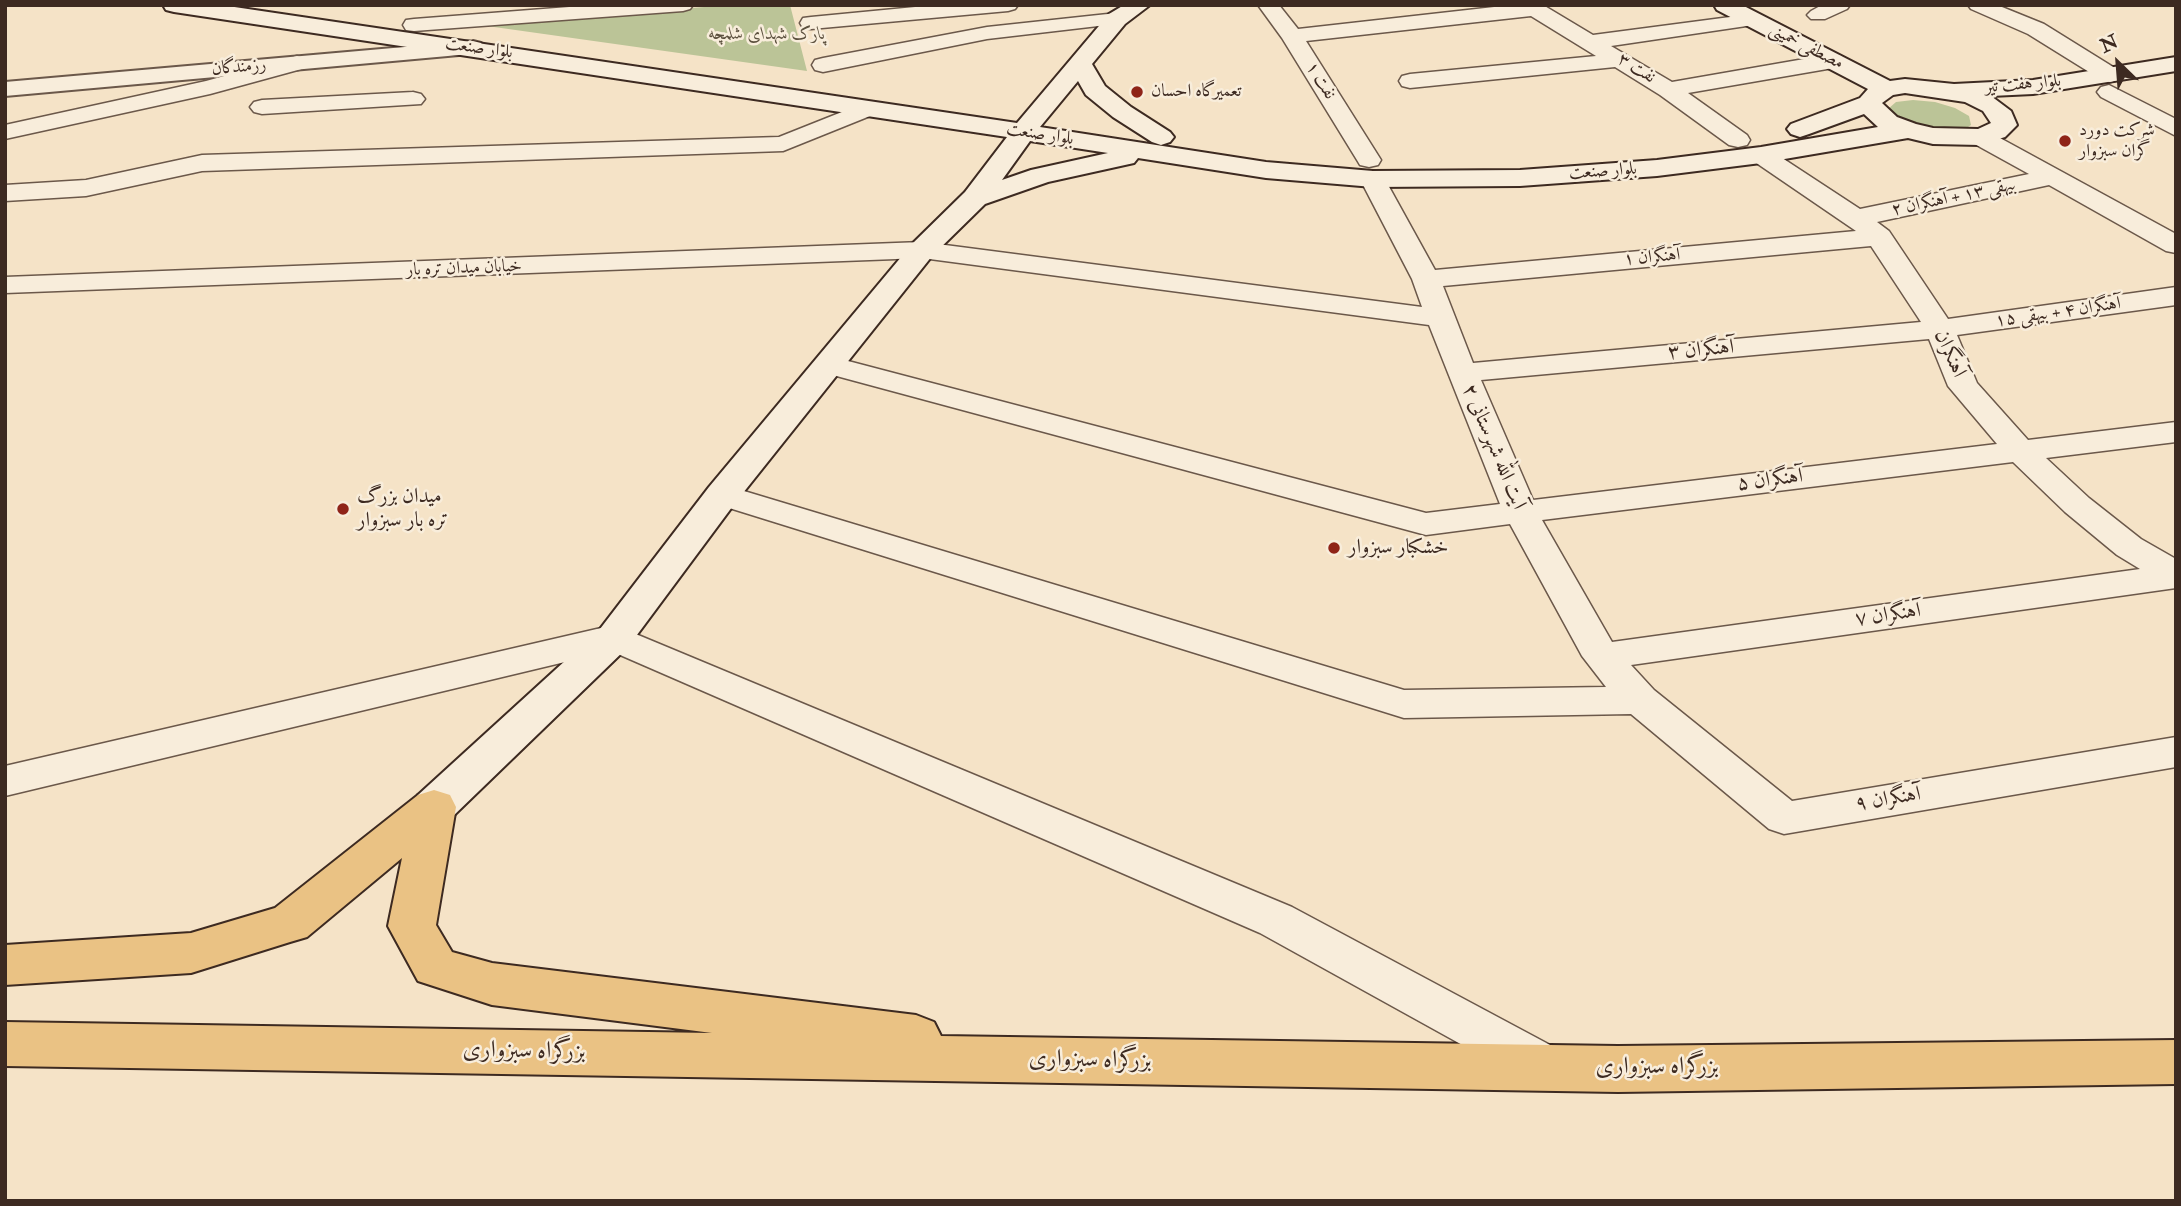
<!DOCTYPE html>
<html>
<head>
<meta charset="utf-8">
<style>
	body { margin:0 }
	#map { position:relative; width:2181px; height:1206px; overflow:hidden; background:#f5e3c7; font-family:"IM FELL Double Pica",serif }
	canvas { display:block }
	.frame { position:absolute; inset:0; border:7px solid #3d2a21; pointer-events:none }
	.north { position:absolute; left:2083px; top:28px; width:70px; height:70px; -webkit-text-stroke:5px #f8eddb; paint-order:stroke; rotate:335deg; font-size:19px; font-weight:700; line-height:28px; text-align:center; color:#3d2a21 }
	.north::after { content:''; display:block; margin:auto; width:24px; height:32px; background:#3d2a21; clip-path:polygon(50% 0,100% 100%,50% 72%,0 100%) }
</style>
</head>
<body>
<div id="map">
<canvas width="2181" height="1206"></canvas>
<div class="frame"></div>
<div class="north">N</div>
</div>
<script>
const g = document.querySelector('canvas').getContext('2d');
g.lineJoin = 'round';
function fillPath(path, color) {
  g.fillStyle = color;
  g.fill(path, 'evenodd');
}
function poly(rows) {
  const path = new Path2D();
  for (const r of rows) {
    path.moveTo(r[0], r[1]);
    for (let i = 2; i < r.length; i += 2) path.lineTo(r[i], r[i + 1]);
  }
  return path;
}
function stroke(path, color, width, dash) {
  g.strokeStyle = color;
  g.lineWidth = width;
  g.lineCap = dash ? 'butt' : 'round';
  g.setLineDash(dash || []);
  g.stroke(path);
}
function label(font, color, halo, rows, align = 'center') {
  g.font = font + ' "IM FELL Double Pica",Amiri,serif';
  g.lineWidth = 5;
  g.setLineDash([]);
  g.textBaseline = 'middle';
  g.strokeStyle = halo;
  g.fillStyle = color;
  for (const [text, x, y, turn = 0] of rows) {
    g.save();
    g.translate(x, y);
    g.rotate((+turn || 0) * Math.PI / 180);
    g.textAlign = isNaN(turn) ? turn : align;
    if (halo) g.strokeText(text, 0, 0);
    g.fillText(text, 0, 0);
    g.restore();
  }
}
fillPath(poly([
	[729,5,790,5,807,71,480,25],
	[1913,100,1935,102,1955,108,1969,116,1971,125,1962,131,1915,128,1889,113,1888,109,1896,102]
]), '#bbc497');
const minor = poly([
	[595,5,693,5,690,9,683,11,414,31,406,30,403,25,406,20,414,19,595,5],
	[936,5,1018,5,1015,9,1008,11,811,29,803,28,800,23,803,18,811,17,936,5],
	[1258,5,1279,5,1298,29,1512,5,1543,5,1593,35,1753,14,1760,16,1764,20,1760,24,1611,46,1672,82,1833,54,1841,56,1844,61,1841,66,1833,68,1688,93,1747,135,1750,140,1747,145,1738,147,1729,145,1660,95,1615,67,1410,88,1402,86,1399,81,1402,76,1410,74,1596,56,1531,16,1306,41,1381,160,1378,165,1369,167,1360,165,1357,160,1282,38,1258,5],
	[1822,5,1850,5,1847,9,1825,19,1811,19,1807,15,1811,11,1822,5],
	[1968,5,1997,5,2044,24,2118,70,2121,75,2118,80,2110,82,2102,80,2028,34,1971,9,1968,5],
	[1117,13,1124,15,1128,19,1124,23,987,39,823,72,815,70,812,65,815,60,823,58,987,27,1117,13],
	[297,56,305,58,308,63,305,68,210,94,5,139,5,125,206,81,297,56],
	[2109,85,2176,119,2176,136,2101,97,2097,92,2101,87,2109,85],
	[413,92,421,94,425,99,421,104,262,114,254,112,250,107,254,102,262,100,413,92],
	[867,102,875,104,879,109,875,114,783,151,202,171,86,196,5,201,5,185,86,180,202,155,779,137,867,102],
	[1980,130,1989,132,2176,234,2176,253,2166,251,2049,185,1877,222,1889,231,1948,319,2176,287,2176,305,1957,335,1977,383,2028,440,2176,422,2176,442,2046,458,2089,498,2141,539,2176,559,2176,588,1631,665,1654,690,1792,801,2176,737,2176,767,1784,834,1769,829,1631,714,1404,718,710,502,705,495,710,488,722,485,734,488,1404,690,1606,687,1582,656,1510,524,1426,535,818,371,814,365,818,359,829,356,1426,513,1500,504,1429,325,922,258,5,293,5,277,922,242,1422,307,1412,279,1360,179,1364,174,1373,171,1382,174,1435,270,1856,231,1752,160,1749,155,1752,150,1761,148,1770,150,1860,209,2029,174,1971,142,1968,137,1971,132,1980,130],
	[1871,246,1921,322,1473,363,1443,286,1871,246],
	[1929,339,1948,386,1997,444,1533,500,1481,380,1929,339],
	[2013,462,2065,512,2117,555,2140,569,1612,642,1542,520,2013,462],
	[614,625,1292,907,1565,1053,1573,1068,1565,1083,1548,1090,1531,1083,1260,933,611,651,5,796,5,766,614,625]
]);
const tertiary = poly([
	[473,41,481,43,484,48,481,53,5,96,5,82,473,41]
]);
const secondary = poly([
	[163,5,221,5,1017,123,1109,14,1124,5,1150,5,1125,24,1092,64,1105,86,1131,107,1170,132,1174,137,1170,142,1161,145,1152,142,1113,117,1086,95,1078,81,1040,127,1266,162,1373,171,1520,170,1657,160,1761,147,1878,127,1864,114,1809,134,1800,137,1791,134,1787,129,1791,124,1860,98,1868,89,1717,10,1714,5,1742,5,1890,81,1905,79,1954,84,2033,80,2176,57,2176,71,2033,94,1991,96,2011,111,2017,125,2005,137,1980,145,1933,144,1908,138,1761,163,1657,176,1520,186,1373,187,1266,178,1138,158,1134,163,1048,182,985,204,932,256,735,503,628,647,450,819,434,824,418,819,412,807,418,795,600,629,709,487,912,244,965,192,1007,137,174,12,166,10,163,5],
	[1905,93,1965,102,1983,111,1991,123,1978,129,1933,128,1916,124,1897,117,1882,103,1893,95,1905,93],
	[1030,141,1108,153,1031,170,1002,180,1030,141]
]);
const trunk = poly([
	[434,790,450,795,456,807,436,925,452,952,492,963,916,1015,934,1022,941,1036,1618,1046,2176,1040,2176,1084,1618,1092,5,1066,5,1022,712,1033,492,1005,418,981,388,926,402,858,307,937,290,942,191,973,5,985,5,945,191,933,275,908,418,795,434,790]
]);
stroke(minor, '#6b584a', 3);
stroke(tertiary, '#6b584a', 4);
stroke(secondary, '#3d2a21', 4);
stroke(trunk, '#3d2a21', 4);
fillPath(minor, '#f8eddb');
fillPath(tertiary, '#f8eddb');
fillPath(secondary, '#f8eddb');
fillPath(trunk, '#eac284');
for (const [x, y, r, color] of [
	[1137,92,7,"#8f2418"],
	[2065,141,7,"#8f2418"],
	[343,509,7,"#8f2418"],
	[1334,548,7,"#8f2418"]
]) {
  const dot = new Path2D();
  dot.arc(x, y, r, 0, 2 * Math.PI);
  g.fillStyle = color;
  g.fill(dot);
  stroke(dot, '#f8eddb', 2.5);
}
label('italic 18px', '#5c503e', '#f8eddb', [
	["پارک شهدای شلمچه",767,35]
]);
label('18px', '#3d2a21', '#f8eddb', [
	["مصطفی خمینی",1806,47,27],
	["بلوار صنعت",479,49,8],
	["رزمندگان",239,68,-5],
	["نفت ۳",1636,69,32],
	["نفت ۱",1320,81,58],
	["بلوار هفت تیر",2023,85,-5],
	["بلوار صنعت",1040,135,9],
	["بلوار صنعت",1603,172,-4],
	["بیهقی ۱۳ + آهنگران ۲",1954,198,-12],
	["آهنگران ۱",1652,258,-5],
	["خیابان میدان تره بار",464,269,-2],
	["آهنگران ۴ + بیهقی ۱۵",2058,313,-8]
]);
label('18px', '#3d2a21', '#f8eddb', [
	["تعمیرگاه احسان",1151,92],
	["شرکت دورد",2079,131],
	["گران سبزوار",2079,152]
], 'left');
label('21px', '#3d2a21', '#f8eddb', [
	["آهنگران ۳",1701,351,-5],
	["آهنگران",1949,354,66],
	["آیت الله شهرستانی ۲",1493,447,67],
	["آهنگران ۵",1770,481,-7],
	["آهنگران ۷",1888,616,-8],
	["آهنگران ۹",1888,800,-9]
]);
label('21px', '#3d2a21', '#f8eddb', [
	["میدان بزرگ",357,497],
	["تره بار سبزوار",357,521],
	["خشکبار سبزوار",1348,548]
], 'left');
label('24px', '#3d2a21', '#f8eddb', [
	["بزرگراه سبزواری",524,1052,1],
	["بزرگراه سبزواری",1090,1061,1],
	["بزرگراه سبزواری",1657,1068]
]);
</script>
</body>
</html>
